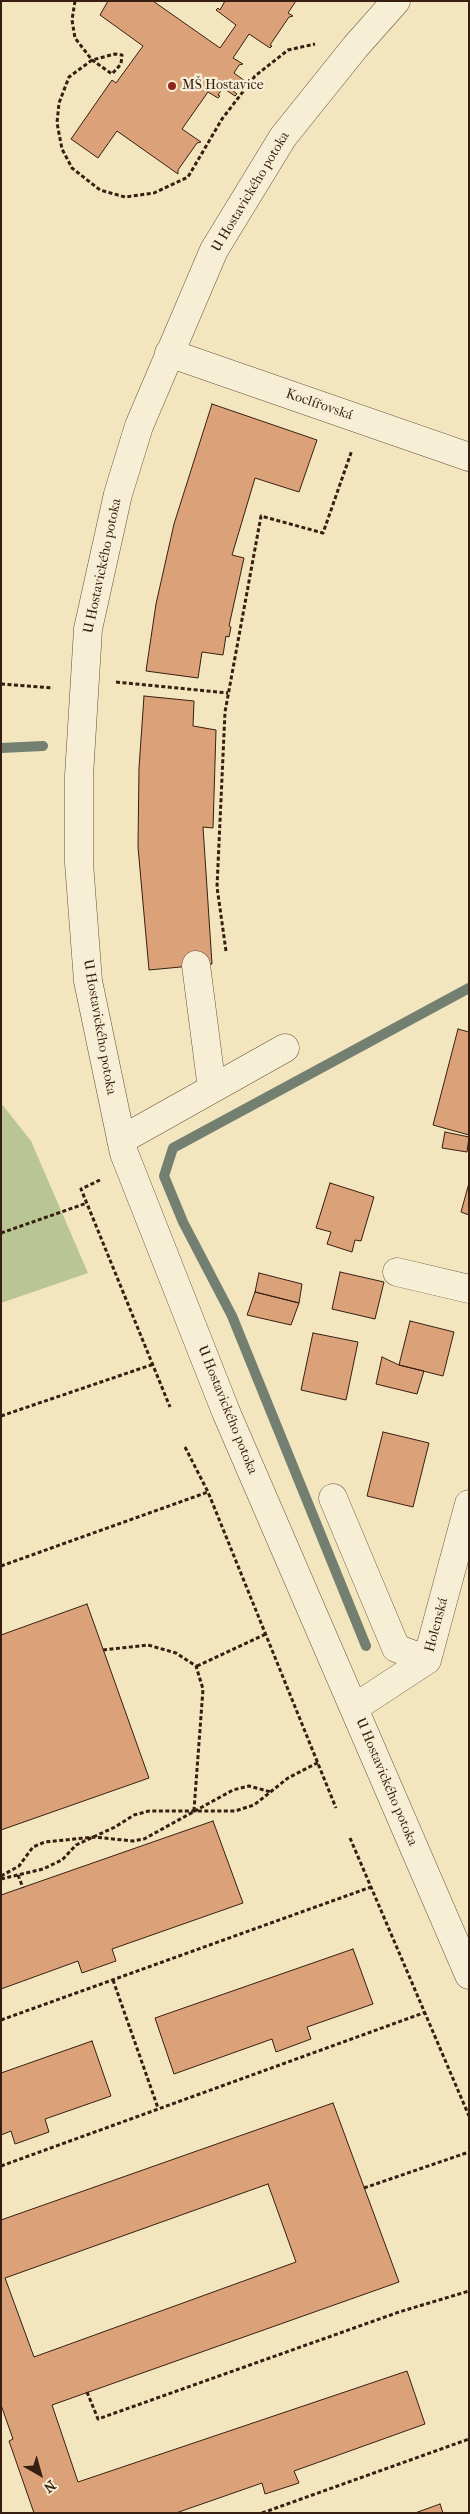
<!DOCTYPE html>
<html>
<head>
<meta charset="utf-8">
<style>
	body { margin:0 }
	#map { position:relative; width:470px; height:2514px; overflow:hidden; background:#f3e6be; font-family:"IM FELL French Canon",serif }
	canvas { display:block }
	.frame { position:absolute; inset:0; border:2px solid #371e11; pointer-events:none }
	.north { position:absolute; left:15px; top:2449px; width:50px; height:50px; -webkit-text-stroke:4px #f7efd5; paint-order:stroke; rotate:142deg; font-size:14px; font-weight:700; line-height:20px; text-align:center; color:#371e11 }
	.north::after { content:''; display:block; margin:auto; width:18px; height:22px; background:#371e11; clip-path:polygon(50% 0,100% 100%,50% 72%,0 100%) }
</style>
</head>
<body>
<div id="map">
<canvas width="470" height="2514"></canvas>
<div class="frame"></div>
<div class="north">N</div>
</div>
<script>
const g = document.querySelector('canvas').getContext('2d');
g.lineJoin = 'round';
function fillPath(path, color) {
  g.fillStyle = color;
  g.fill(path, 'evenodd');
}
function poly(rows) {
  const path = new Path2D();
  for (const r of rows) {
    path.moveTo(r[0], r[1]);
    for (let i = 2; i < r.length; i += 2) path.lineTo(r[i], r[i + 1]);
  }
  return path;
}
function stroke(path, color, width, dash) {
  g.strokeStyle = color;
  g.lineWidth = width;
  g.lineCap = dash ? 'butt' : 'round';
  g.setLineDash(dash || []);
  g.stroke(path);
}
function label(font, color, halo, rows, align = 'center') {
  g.font = font + ' "IM FELL French Canon",serif';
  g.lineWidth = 4.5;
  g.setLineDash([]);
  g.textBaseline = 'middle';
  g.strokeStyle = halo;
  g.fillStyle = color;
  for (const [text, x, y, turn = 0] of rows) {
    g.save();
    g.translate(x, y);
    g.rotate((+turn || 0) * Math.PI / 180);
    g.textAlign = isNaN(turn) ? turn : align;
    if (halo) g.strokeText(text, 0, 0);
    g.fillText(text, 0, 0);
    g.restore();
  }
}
fillPath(poly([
	[1,1103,31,1141,88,1273,1,1303]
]), '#b9c693');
stroke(poly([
	[1,748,43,746],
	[366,1646,232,1316,183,1222,164,1176,173,1148,469,988]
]), '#737f71', 10);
const building = poly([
	[108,1,153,1,220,48,236,25,216,10,218,8,220,10,225,1,296,1,288,13,293,16,289,17,270,45,272,46,270,48,249,34,233,58,243,64,239,65,234,73,245,81,244,83,239,80,232,90,237,94,235,96,223,88,218,95,220,96,218,98,208,92,182,129,201,142,197,143,178,170,178,174,117,131,98,158,71,139,112,80,116,83,143,46,100,15,108,1],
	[212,404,317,440,299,492,255,478,232,555,244,558,229,626,231,627,229,637,226,636,223,655,202,652,198,678,146,671,156,604,174,524,212,404],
	[144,696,194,701,193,726,216,730,213,828,203,827,212,964,149,970,138,847,139,768,144,696],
	[458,1029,469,1032,469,1135,433,1125,458,1029],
	[445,1132,469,1137,467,1152,442,1148,445,1132],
	[330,1183,374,1197,361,1241,355,1240,352,1252,327,1244,331,1232,316,1228,330,1183],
	[469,1183,469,1215,461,1212,469,1183],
	[340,1272,384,1282,375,1319,332,1309,340,1272],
	[259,1273,302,1284,299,1303,255,1292,259,1273],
	[255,1292,299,1303,291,1325,247,1315,255,1292],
	[410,1321,454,1332,443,1376,399,1365,410,1321],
	[313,1333,358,1342,346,1400,301,1390,313,1333],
	[382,1357,399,1365,424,1371,417,1394,376,1384,382,1357],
	[383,1432,429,1443,413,1507,367,1496,383,1432],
	[87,1604,149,1778,1,1830,1,1635,87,1604],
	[213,1821,243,1903,112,1949,116,1961,82,1973,78,1961,1,1989,1,1895,213,1821],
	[353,1949,373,2004,307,2027,311,2039,276,2052,272,2039,174,2074,155,2018,353,1949],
	[92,2041,111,2096,45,2119,49,2132,15,2144,11,2131,1,2135,1,2073,92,2041],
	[333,2103,399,2282,52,2405,78,2482,407,2371,425,2424,294,2471,299,2483,265,2494,262,2483,176,2513,34,2513,9,2441,13,2439,1,2405,1,2220,333,2103],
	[268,2184,296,2262,34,2357,5,2278,268,2184],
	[440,2504,443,2513,415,2513,440,2504]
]);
fillPath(building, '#dba279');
stroke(building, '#371e11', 1);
const minor = poly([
	[396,1,356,46,283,137,214,250,139,426,118,494,88,629,79,776,79,863,88,981,124,1153,226,1412,469,1975],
	[169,353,469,457],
	[196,965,212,1089],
	[121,1140,285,1048],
	[397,1272,469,1289],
	[333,1498,396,1648,427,1660],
	[354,1708,427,1660,469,1504]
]);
stroke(minor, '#66503c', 29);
stroke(poly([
	[75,1,72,20,75,38,92,60,112,74,121,64,122,55,115,54,92,60,69,77,59,103,57,123,62,149,72,168,100,190,125,197,154,193,188,177,222,119,255,76,288,50,315,44],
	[116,682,228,693],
	[1,684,53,688],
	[226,951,217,887,225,712,261,516,323,533,352,450],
	[100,1180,81,1189,170,1407],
	[1,1233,87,1203],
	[1,1416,154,1364],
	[185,1447,208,1492,336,1808],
	[1,1566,208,1492],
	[103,1650,148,1645,176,1653,196,1666,203,1689,194,1810],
	[197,1666,266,1634],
	[350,1838,469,2116],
	[18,1875,23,1888],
	[1,1876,19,1866,33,1847,45,1842,94,1837,133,1841,144,1839,233,1790,249,1786,271,1792],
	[1,1879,43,1869,62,1860,76,1845,115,1827,134,1815,149,1811,235,1811,254,1805,288,1778,319,1762],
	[113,1980,158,2108],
	[1,2020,371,1887],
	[1,2166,426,2012],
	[364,2188,469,2152],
	[87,2392,98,2419,399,2312,469,2291],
	[262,2513,469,2439]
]), '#371e11', 3, [4, 2.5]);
stroke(minor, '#f7efd5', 28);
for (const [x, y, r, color] of [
	[172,86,5,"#8f2418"]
]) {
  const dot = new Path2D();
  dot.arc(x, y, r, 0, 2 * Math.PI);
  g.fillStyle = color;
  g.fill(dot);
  stroke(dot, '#f7efd5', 2);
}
label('14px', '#371e11', '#f7efd5', [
	["MŠ Hostavice",182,86]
], 'left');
label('14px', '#371e11', '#f7efd5', [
	["U Hostavického potoka",251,192,-59],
	["Koclířovská",319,405,19],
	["U Hostavického potoka",103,566,-78],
	["U Hostavického potoka",99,1027,80],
	["U Hostavického potoka",227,1410,68],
	["Holenská",437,1625,-75],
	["U Hostavického potoka",386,1782,67]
]);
</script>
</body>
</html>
